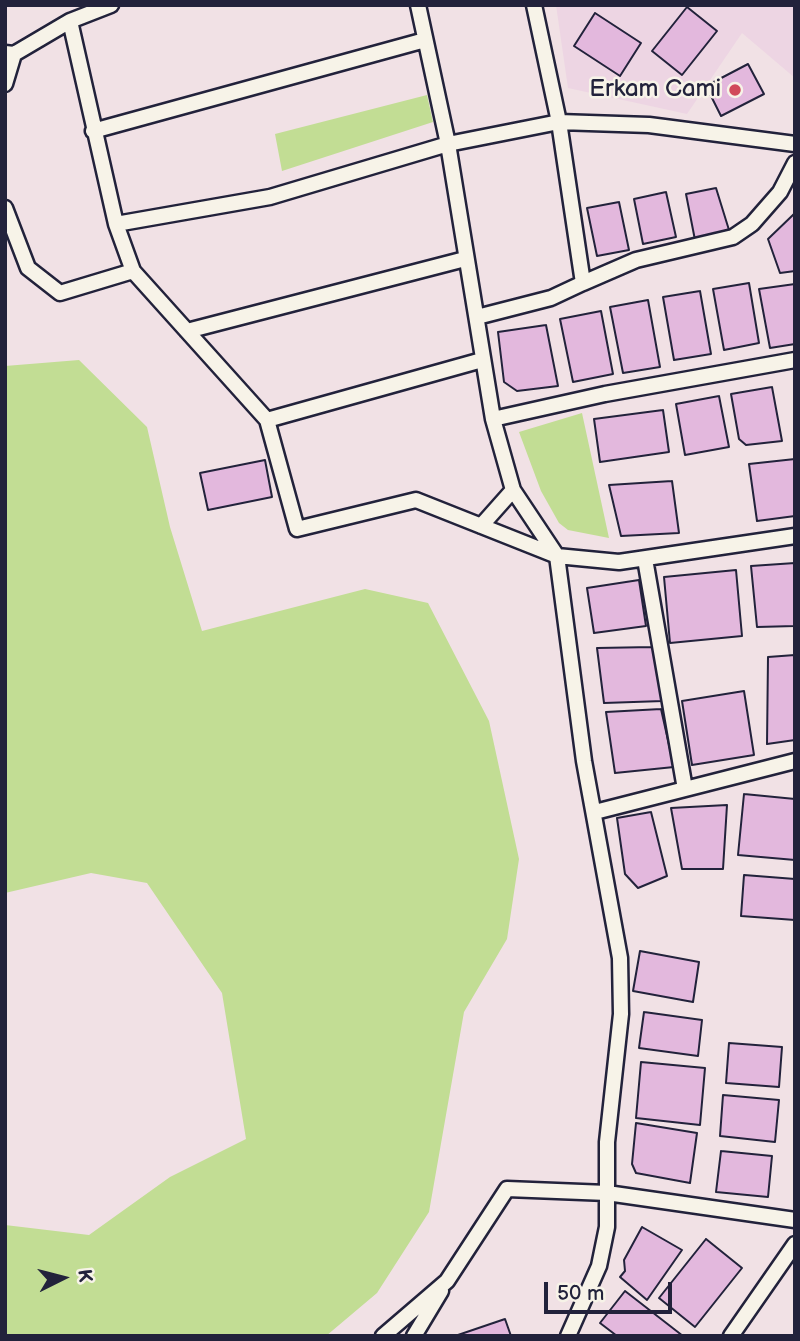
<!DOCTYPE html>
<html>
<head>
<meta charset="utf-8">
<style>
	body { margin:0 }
	#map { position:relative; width:800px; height:1341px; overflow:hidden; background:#f1e1e5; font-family:"Balsamiq Sans",sans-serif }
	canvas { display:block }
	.frame { position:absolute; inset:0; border:7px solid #22223b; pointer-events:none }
	.north { position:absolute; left:28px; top:1243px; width:70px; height:70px; -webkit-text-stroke:5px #f7f3e8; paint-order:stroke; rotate:84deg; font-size:19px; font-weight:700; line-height:28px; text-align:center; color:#22223b }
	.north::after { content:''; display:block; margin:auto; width:24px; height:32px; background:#22223b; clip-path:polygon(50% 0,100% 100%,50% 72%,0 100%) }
	.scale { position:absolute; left:544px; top:1282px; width:128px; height:32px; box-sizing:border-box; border:4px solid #22223b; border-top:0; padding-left:9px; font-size:21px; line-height:24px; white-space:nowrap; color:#22223b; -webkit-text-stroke:5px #f7f3e8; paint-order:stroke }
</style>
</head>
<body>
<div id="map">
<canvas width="800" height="1341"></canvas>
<div class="frame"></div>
<div class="north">K</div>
<div class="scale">50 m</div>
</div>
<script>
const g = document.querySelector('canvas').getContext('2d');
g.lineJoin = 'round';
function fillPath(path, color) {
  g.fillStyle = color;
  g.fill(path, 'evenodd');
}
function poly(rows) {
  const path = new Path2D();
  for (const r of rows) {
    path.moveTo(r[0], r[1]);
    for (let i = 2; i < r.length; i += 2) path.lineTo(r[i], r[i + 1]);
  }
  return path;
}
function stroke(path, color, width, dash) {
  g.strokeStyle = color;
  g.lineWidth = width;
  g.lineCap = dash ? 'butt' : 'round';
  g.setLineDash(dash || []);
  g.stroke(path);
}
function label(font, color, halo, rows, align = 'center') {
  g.font = font + ' "Balsamiq Sans",sans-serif';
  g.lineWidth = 5;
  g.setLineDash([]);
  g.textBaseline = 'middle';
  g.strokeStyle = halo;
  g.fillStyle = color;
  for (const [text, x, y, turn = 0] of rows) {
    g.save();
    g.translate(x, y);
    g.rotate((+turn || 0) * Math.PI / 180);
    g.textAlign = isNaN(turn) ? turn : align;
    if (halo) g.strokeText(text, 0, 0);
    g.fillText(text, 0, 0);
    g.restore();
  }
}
fillPath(poly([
	[556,5,795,5,795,78,742,33,687,114,568,88]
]), '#edd5e3');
fillPath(poly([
	[427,95,433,122,282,171,275,134],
	[79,360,147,427,170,527,202,631,365,589,428,603,489,721,519,859,507,939,464,1012,429,1212,377,1293,326,1336,5,1336,5,1225,89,1235,170,1177,246,1139,222,993,147,883,91,873,5,893,5,366],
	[582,413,609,538,568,530,559,523,541,491,519,432]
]), '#c2dd94');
const building = poly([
	[687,7,717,31,682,75,652,51,687,7],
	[595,13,641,43,620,76,574,46,595,13],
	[748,64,764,94,721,116,706,86,748,64],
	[716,188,729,230,695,240,686,194,716,188],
	[666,192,676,237,643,244,634,199,666,192],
	[619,202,629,250,597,256,587,208,619,202],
	[795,213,795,271,780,273,768,239,795,213],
	[749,283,759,343,724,350,713,289,749,283],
	[795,284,795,344,770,348,759,289,795,284],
	[700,291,711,354,674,360,663,297,700,291],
	[648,300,660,367,623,373,610,307,648,300],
	[601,311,613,374,573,382,560,319,601,311],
	[546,325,558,386,517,391,504,382,498,332,546,325],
	[772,387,782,441,746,445,739,439,731,394,772,387],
	[719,396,729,447,685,455,676,404,719,396],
	[663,410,669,452,600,462,594,419,663,410],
	[795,459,795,516,757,521,749,464,795,459],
	[265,460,272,497,208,510,200,473,265,460],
	[672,481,679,533,621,536,609,485,672,481],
	[795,563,795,626,757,627,751,566,795,563],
	[736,570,742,636,670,643,664,577,736,570],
	[639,580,646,626,594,633,587,588,639,580],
	[653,647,663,701,604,703,597,648,653,647],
	[795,655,795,740,767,744,768,657,795,655],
	[744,691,754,755,692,765,682,701,744,691],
	[661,709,674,767,615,773,606,712,661,709],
	[744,794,795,799,795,860,738,855,744,794],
	[727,805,723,869,682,869,671,808,727,805],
	[651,812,667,876,638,888,625,874,617,818,651,812],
	[744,875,795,879,795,920,741,916,744,875],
	[640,951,699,962,693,1002,633,991,640,951],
	[644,1012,702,1020,698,1056,639,1048,644,1012],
	[729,1043,782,1047,779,1087,726,1083,729,1043],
	[641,1062,705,1068,700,1125,636,1118,641,1062],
	[723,1095,779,1100,775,1142,720,1136,723,1095],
	[636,1123,697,1133,690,1183,636,1173,632,1164,636,1123],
	[721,1151,772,1156,768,1197,716,1192,721,1151],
	[642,1227,682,1250,647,1300,620,1277,625,1271,624,1260,642,1227],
	[706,1239,742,1268,695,1327,659,1298,706,1239],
	[625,1291,683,1336,617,1336,600,1323,625,1291],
	[505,1319,511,1336,455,1336,505,1319]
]);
fillPath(building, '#e3b8dd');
stroke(building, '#22223b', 2);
const street = poly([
	[418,5,448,144,493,419,513,490,557,556,619,562,795,536],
	[70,21,111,5],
	[5,53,14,54,70,21,116,224,133,271,267,420,297,529,416,500,557,556,584,761,620,958,621,1014,607,1142,607,1227,599,1266,568,1336],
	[5,84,14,54],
	[93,131,425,40],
	[5,208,28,268,60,293,133,271],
	[116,224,270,197,448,144,559,122,649,125,795,144],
	[583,283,636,260,733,237,752,224,780,192,795,163],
	[477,317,551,298,583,283,559,122,534,5],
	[187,331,465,259],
	[493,419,605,394,795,360],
	[267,420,482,360],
	[481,526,513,490],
	[645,559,685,789],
	[595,812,795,761],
	[383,1336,447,1281,507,1189,607,1193,795,1220],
	[414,1336,441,1291],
	[731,1336,795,1244]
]);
stroke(street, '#22223b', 19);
stroke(street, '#f7f3e8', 14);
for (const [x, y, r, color] of [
	[735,90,7,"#d1495b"]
]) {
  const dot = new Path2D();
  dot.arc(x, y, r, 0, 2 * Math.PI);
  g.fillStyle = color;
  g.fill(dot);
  stroke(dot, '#f7f3e8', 2.5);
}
label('24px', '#22223b', '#f7f3e8', [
	["Erkam Cami",721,90]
], 'right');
</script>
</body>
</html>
